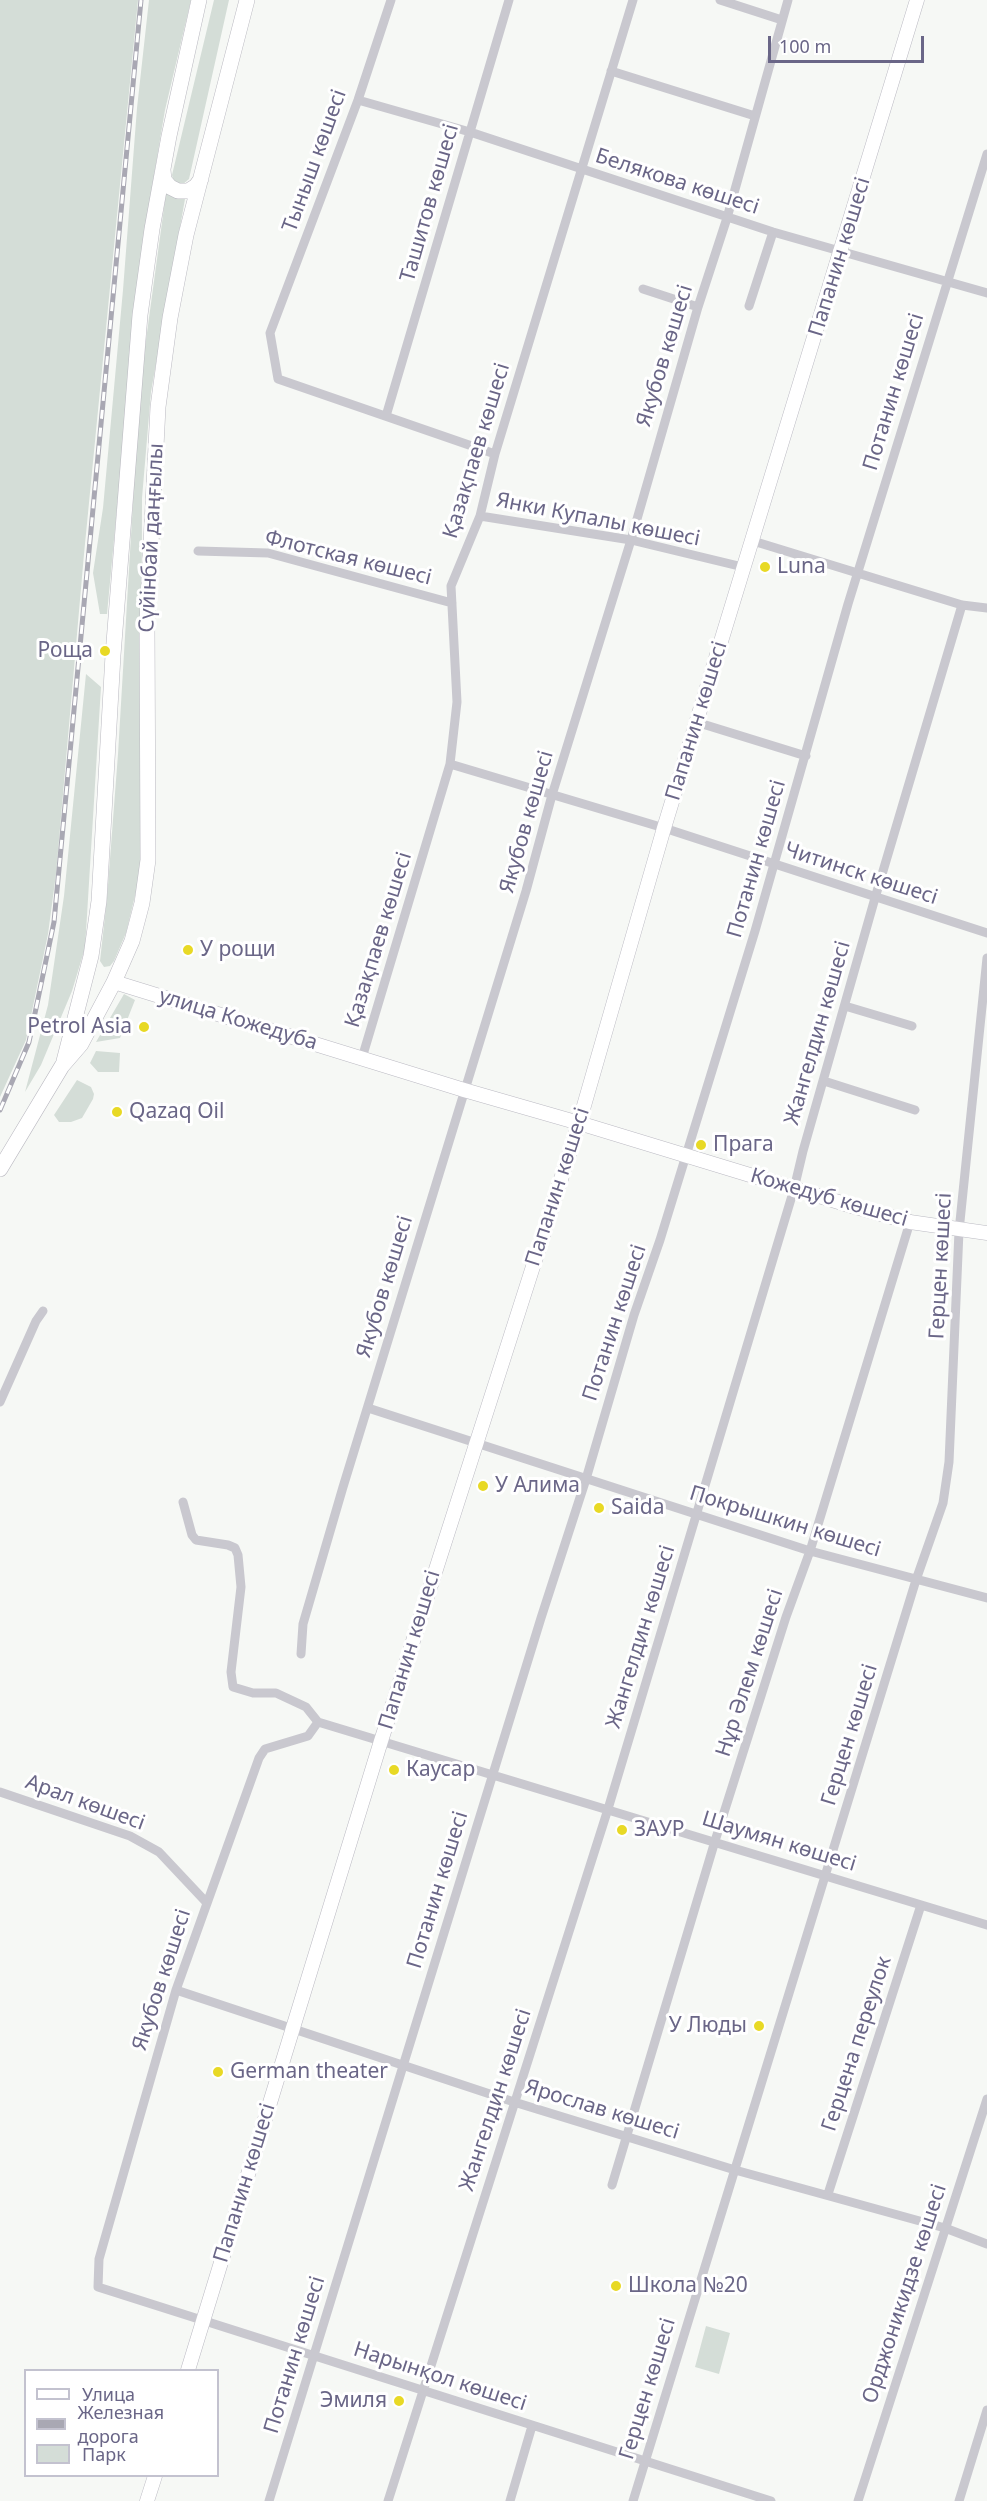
<!DOCTYPE html>
<html>
<head>
<meta charset="utf-8">
<style>
	body { margin:0 }
	#map { position:relative; width:987px; height:2501px; overflow:hidden; background:#f6f8f5; font-family:"Noto Sans",sans-serif }
	canvas { display:block }
	.legend { position:absolute; left:24px; top:2369px; width:195px; height:108px; box-sizing:border-box; background:#fff; border:2px solid #c3c2cf; margin:0; padding:8px 10px; list-style:none; font-size:18px; color:#6a6687 }
	.legend li { display:flex; align-items:center; gap:12px; height:30px }
	.legend b { width:30px; border:2px solid #c3c2cf }
	.scale { position:absolute; left:768px; top:36px; width:156px; height:27px; box-sizing:border-box; border:3px solid #6a6687; border-top:0; padding-left:8px; font-size:18px; line-height:21px; white-space:nowrap; color:#6a6687; -webkit-text-stroke:4px #fff; paint-order:stroke }
</style>
</head>
<body>
<div id="map">
<canvas width="987" height="2501"></canvas>
<ul class="legend">
<li><b style="height:8px;background:#fff"></b>Улица</li>
<li><b style="height:8px;background:#a9a8b3"></b>Железная дорога</li>
<li><b style="height:16px;background:#d4ddd7"></b>Парк</li>
</ul>
<div class="scale">100 m</div>
</div>
<script>
const g = document.querySelector('canvas').getContext('2d');
g.lineJoin = 'round';
function fillPath(path, color) {
  g.fillStyle = color;
  g.fill(path, 'evenodd');
}
function poly(rows) {
  const path = new Path2D();
  for (const r of rows) {
    path.moveTo(r[0], r[1]);
    for (let i = 2; i < r.length; i += 2) path.lineTo(r[i], r[i + 1]);
  }
  return path;
}
function stroke(path, color, width, dash) {
  g.strokeStyle = color;
  g.lineWidth = width;
  g.lineCap = dash ? 'butt' : 'round';
  g.setLineDash(dash || []);
  g.stroke(path);
}
function label(font, color, halo, rows, align = 'center') {
  g.font = font + ' "Noto Sans",sans-serif';
  g.lineWidth = 6;
  g.setLineDash([]);
  g.textBaseline = 'middle';
  g.strokeStyle = halo;
  g.fillStyle = color;
  for (const [text, x, y, turn = 0] of rows) {
    g.save();
    g.translate(x, y);
    g.rotate((+turn || 0) * Math.PI / 180);
    g.textAlign = isNaN(turn) ? turn : align;
    if (halo) g.strokeText(text, 0, 0);
    g.fillText(text, 0, 0);
    g.restore();
  }
}
fillPath(poly([
	[0,0,138,0,84,554,56,874,48,934,26,1040,0,1097],
	[149,0,191,0,165,110,149,205,130,370,107,614,100,614,93,573,103,508,123,290,137,108],
	[214,0,229,0,189,179,182,185,174,184,172,175],
	[166,193,185,199,151,392,142,498,141,871,126,933,114,961,110,966,104,967,100,961,107,898,118,754,140,384],
	[86,674,101,687,85,948,72,991,41,1065,25,1092,48,1005,64,896],
	[124,994,135,1000,120,1038,96,1042],
	[96,1051,120,1053,119,1072,98,1072,90,1063],
	[77,1080,91,1087,94,1094,93,1099,82,1118,71,1122,59,1122,54,1115],
	[706,2326,730,2333,719,2374,695,2367]
]), '#d4ddd7');
const secondary = poly([
	[114,982,464,1090,579,1123,855,1207,910,1222,987,1233],
	[188,2370,381,1741,579,1123,664,828,917,0],
	[147,2501,155,2476]
]);
const primary = poly([
	[163,170,164,180,170,187,178,191,188,191,196,186,201,179],
	[64,1061,91,956,99,901,113,655,140,315,152,229,169,136,199,0],
	[0,1169,62,1066,81,1044,114,982,132,941,142,903,148,860,147,623,158,407,170,318,186,235,247,0]
]);
stroke(secondary, '#bbbac3', 15);
stroke(primary, '#bab9c1', 16);
stroke(poly([
	[391,0,358,100,270,333,278,379,495,454],
	[720,0,782,20],
	[611,71,755,116],
	[358,100,470,132,773,232,987,293],
	[643,289,698,307],
	[749,306,773,232],
	[386,416,509,0],
	[480,516,631,540,743,567],
	[753,541,962,605,987,608],
	[198,551,268,553,452,603],
	[696,722,806,756],
	[450,764,664,828,987,933],
	[845,1006,912,1026],
	[362,1058,450,764,457,702,451,586,480,516,495,454,633,0],
	[824,1081,915,1110],
	[0,1402,36,1321,43,1311],
	[368,1408,810,1551,987,1598],
	[183,1502,192,1535,196,1540,228,1545,235,1548,238,1555,241,1587,231,1672,233,1687,253,1693,276,1693,306,1707,318,1722],
	[301,1654,303,1624,343,1487,526,891,552,795,631,540,698,307,727,218,788,0],
	[318,1722,308,1736,265,1749,259,1758,176,1990,99,2259,98,2287,771,2501],
	[318,1722,987,1925],
	[0,1792,130,1836,159,1852,206,1902],
	[176,1990,514,2102,735,2170,945,2228,987,2244],
	[612,2185,715,1841,786,1617,810,1551,910,1222],
	[828,2194,921,1905],
	[269,2501,541,1618,586,1479,634,1315,660,1240,755,931,848,604,987,154],
	[388,2501,608,1809,794,1189,803,1151,875,898,962,605],
	[510,2501,532,2426],
	[633,2501,916,1580,943,1503,949,1462,959,1231,987,958],
	[858,2501,987,2099],
	[959,2501,987,2410]
]), '#c9c8cf', 9);
stroke(secondary, '#fff', 14);
stroke(primary, '#fff', 15);
const rail = poly([
	[0,1110,29,1042,54,922,141,0]
]);
stroke(rail, '#a9a8b3', 5);
stroke(rail, '#fff', 3, [9]);
for (const [x, y, r, color] of [
	[765,567,6,"#e8d925"],
	[105,651,6,"#e8d925"],
	[188,950,6,"#e8d925"],
	[144,1027,6,"#e8d925"],
	[117,1112,6,"#e8d925"],
	[701,1145,6,"#e8d925"],
	[483,1486,6,"#e8d925"],
	[599,1508,6,"#e8d925"],
	[394,1770,6,"#e8d925"],
	[622,1830,6,"#e8d925"],
	[759,2026,6,"#e8d925"],
	[218,2072,6,"#e8d925"],
	[616,2286,6,"#e8d925"],
	[399,2401,6,"#e8d925"]
]) {
  const dot = new Path2D();
  dot.arc(x, y, r, 0, 2 * Math.PI);
  g.fillStyle = color;
  g.fill(dot);
  stroke(dot, '#fff', 2);
}
label('21px', '#6a6687', '#fff', [
	["Тыныш көшесі",315,161,-70],
	["Белякова көшесі",677,182,18],
	["Ташитов көшесі",430,203,-74],
	["Папанин көшесі",840,257,-73],
	["Якубов көшесі",665,356,-73],
	["Потанин көшесі",894,392,-73],
	["Қазақпаев көшесі",477,451,-73],
	["Янки Купалы көшесі",598,520,11],
	["Сүйінбай даңғылы",152,538,-87],
	["Флотская көшесі",348,558,14],
	["Папанин көшесі",697,721,-73],
	["Якубов көшесі",527,822,-74],
	["Потанин көшесі",757,859,-74],
	["Читинск көшесі",861,874,18],
	["Қазақпаев көшесі",379,940,-73],
	["улица Кожедуба",238,1020,17],
	["Жангелдин көшесі",818,1033,-74],
	["Папанин көшесі",558,1187,-72],
	["Кожедуб көшесі",829,1198,16],
	["Герцен көшесі",941,1266,-87],
	["Якубов көшесі",385,1287,-73],
	["Потанин көшесі",615,1323,-72],
	["Покрышкин көшесі",785,1522,17],
	["Жангелдин көшесі",641,1637,-73],
	["Папанин көшесі",410,1650,-73],
	["Нұр Әлем көшесі",750,1673,-72],
	["Герцен көшесі",850,1735,-73],
	["Арал көшесі",85,1803,20],
	["Шаумян көшесі",779,1842,17],
	["Потанин көшесі",438,1890,-73],
	["Якубов көшесі",162,1980,-72],
	["Герцена переулок",857,2044,-72],
	["Жангелдин көшесі",496,2100,-72],
	["Ярослав көшесі",602,2110,17],
	["Папанин көшесі",245,2183,-73],
	["Орджоникидзе көшесі",905,2294,-72],
	["Потанин көшесі",295,2355,-73],
	["Нарынқол көшесі",440,2377,18],
	["Герцен көшесі",648,2389,-73]
]);
label('21px', '#6a6687', '#fff', [
	["Luna",777,567],
	["Роща",93,651,"right"],
	["У рощи",200,950],
	["Petrol Asia",132,1027,"right"],
	["Qazaq Oil",129,1112],
	["Прага",713,1145],
	["У Алима",495,1486],
	["Saida",611,1508],
	["Каусар",406,1770],
	["ЗАУР",634,1830],
	["У Люды",747,2026,"right"],
	["German theater",230,2072],
	["Школа №20",628,2286],
	["Эмиля",387,2401,"right"]
], 'left');
</script>
</body>
</html>
